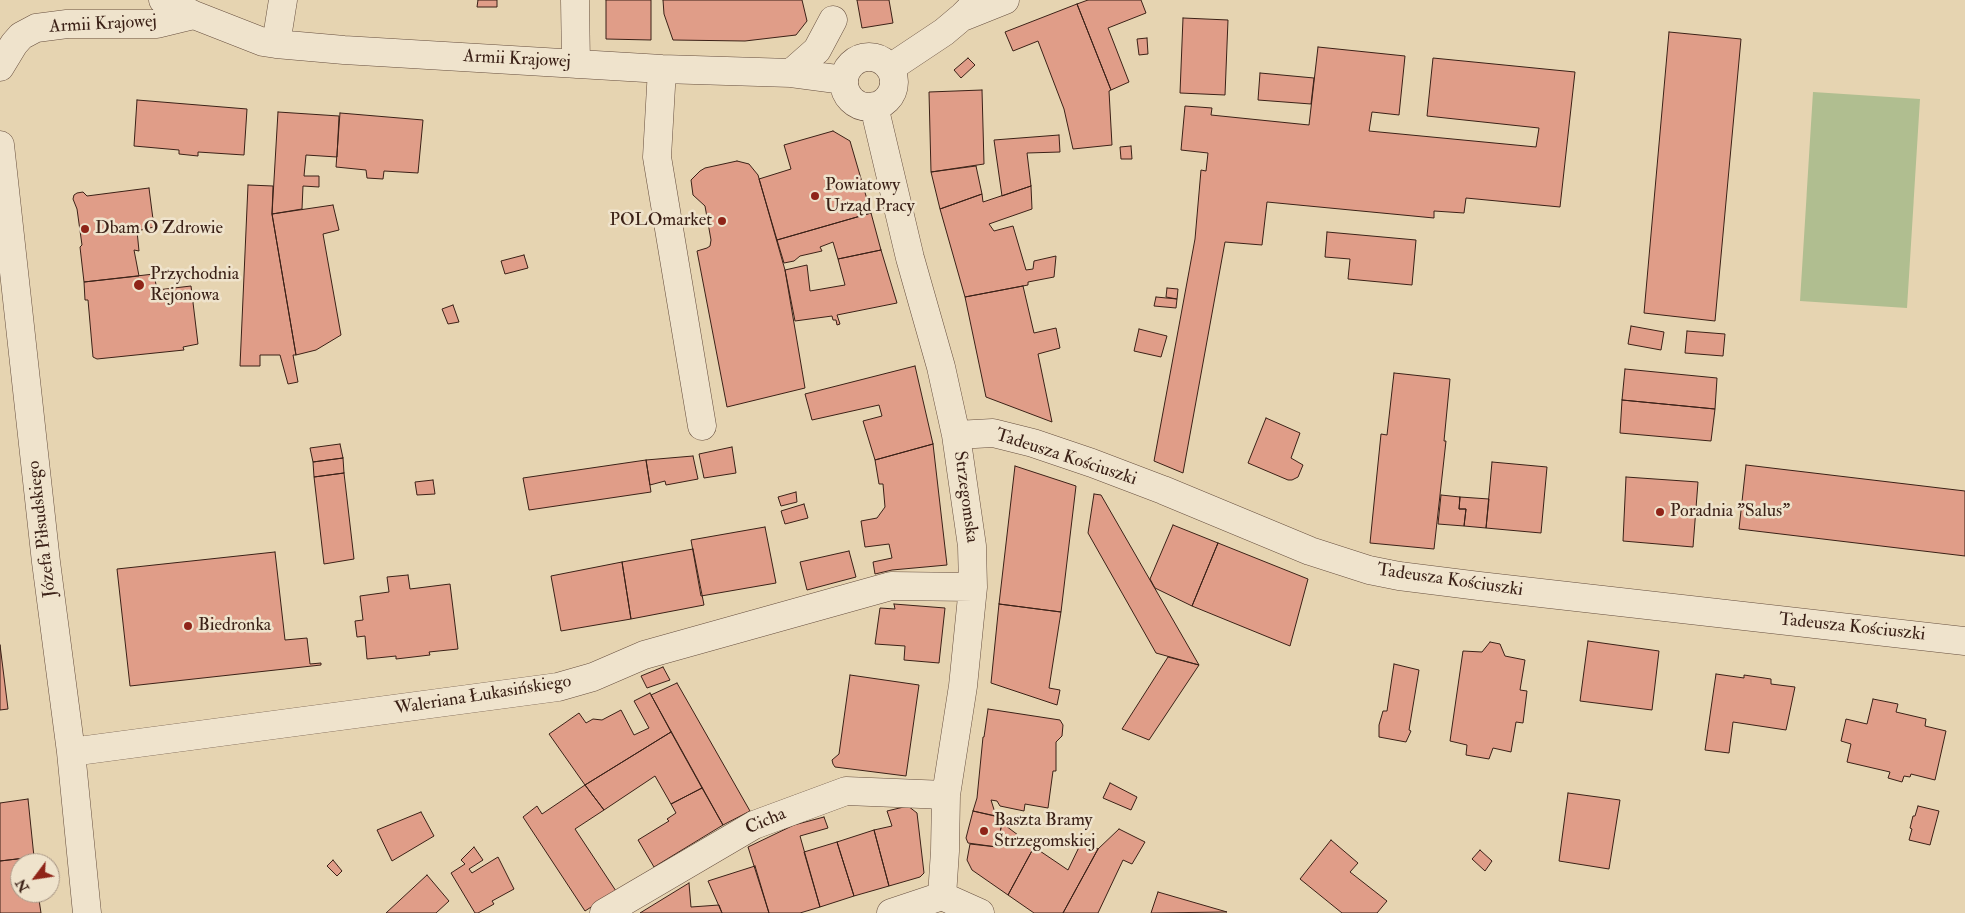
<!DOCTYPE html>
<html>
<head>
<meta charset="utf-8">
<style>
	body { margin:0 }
	#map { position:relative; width:1965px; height:913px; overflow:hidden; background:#e6d4b1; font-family:"IM FELL Double Pica",serif }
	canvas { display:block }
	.north { position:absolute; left:10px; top:853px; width:50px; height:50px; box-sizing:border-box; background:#efe3cc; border:1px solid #a79584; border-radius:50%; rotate:239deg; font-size:14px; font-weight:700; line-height:20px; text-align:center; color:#3b2117 }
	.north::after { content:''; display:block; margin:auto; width:18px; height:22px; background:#8f2418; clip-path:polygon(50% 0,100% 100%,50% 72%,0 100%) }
</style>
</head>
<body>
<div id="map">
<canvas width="1965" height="913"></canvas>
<div class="north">N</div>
</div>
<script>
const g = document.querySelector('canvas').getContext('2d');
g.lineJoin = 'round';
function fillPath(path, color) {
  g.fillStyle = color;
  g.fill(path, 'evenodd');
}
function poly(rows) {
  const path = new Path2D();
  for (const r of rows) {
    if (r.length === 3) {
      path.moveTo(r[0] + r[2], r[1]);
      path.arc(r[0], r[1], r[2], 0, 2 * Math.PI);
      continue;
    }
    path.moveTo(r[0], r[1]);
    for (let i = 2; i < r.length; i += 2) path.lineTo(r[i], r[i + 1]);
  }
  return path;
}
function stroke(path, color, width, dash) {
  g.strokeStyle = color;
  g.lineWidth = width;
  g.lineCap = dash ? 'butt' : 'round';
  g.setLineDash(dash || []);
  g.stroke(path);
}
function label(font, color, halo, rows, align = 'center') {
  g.font = font + ' "IM FELL Double Pica",serif';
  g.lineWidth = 5;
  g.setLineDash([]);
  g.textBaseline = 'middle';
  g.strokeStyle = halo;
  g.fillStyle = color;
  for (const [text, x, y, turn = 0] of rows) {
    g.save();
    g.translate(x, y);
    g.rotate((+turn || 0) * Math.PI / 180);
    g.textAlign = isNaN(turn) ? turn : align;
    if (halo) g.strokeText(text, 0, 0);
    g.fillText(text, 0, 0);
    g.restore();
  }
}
fillPath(poly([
	[1813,92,1920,99,1907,308,1800,301]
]), '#b0be90');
const building = poly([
	[478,0,497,0,497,7,477,7,478,0],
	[606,0,651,0,651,40,606,39,606,0],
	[663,0,802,0,807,21,796,35,745,41,673,40,664,14,663,0],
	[857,0,889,0,893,23,862,28,857,0],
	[1088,0,1141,0,1146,13,1108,28,1129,82,1111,90,1077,4,1088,0],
	[1077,4,1111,90,1109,91,1112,145,1073,149,1064,109,1038,41,1013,51,1005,32,1077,4],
	[1183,18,1228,20,1225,95,1180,93,1183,18],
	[1669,32,1741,39,1715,321,1644,313,1669,32],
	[1147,38,1148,54,1139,55,1137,39,1147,38],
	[1318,47,1405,56,1399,115,1372,112,1369,131,1536,147,1539,128,1427,116,1433,58,1575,72,1560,207,1466,198,1464,213,1434,211,1434,218,1267,202,1262,245,1225,242,1183,473,1154,461,1195,239,1201,170,1206,171,1208,153,1181,150,1185,106,1212,108,1211,115,1309,125,1318,47],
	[968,58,975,65,961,78,954,70,968,58],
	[1260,73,1314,78,1311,104,1258,100,1260,73],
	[982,90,984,164,931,172,929,92,982,90],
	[137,100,247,109,244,155,198,152,198,156,179,154,179,150,134,146,137,100],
	[278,112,339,116,337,157,306,155,304,176,319,176,319,187,303,186,302,209,272,214,278,112],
	[340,113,423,120,418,173,384,171,383,179,367,178,366,170,336,167,340,113],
	[833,131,850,141,871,213,777,240,759,179,791,169,784,145,833,131],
	[1059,135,1060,152,1027,153,1031,186,1002,196,994,140,1059,135],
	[1131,146,1132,159,1121,159,1120,147,1131,146],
	[737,161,749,164,758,175,785,270,805,388,727,407,697,251,707,248,710,246,711,240,705,206,693,195,691,180,700,171,705,168,737,161],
	[976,166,982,194,940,209,931,172,976,166],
	[248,185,273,186,272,214,296,355,293,355,298,382,288,384,280,355,260,355,260,366,240,366,248,185],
	[1031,186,1032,209,989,224,994,231,1013,226,1026,270,1033,269,1034,261,1056,256,1054,277,1028,282,1028,285,965,297,940,209,982,194,983,202,1031,186],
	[149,188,154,227,137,231,139,251,134,250,139,276,84,282,80,247,82,245,77,209,73,199,74,195,77,193,83,192,87,196,149,188],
	[333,205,339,230,323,234,341,335,316,350,296,355,272,214,333,205],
	[871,213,881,250,838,259,833,242,820,247,822,251,800,256,794,261,784,263,777,240,871,213],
	[1327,232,1416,240,1412,285,1348,279,1350,259,1325,257,1327,232],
	[881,250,897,303,837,315,840,324,837,325,836,320,833,320,832,316,795,321,785,270,807,265,810,291,845,285,838,259,881,250],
	[524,255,528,268,505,274,501,261,524,255],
	[154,274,157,290,191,286,198,344,183,347,184,350,97,359,93,357,88,300,85,300,84,282,154,274],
	[1023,286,1034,333,1056,328,1060,348,1038,354,1052,422,986,397,965,297,1023,286],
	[1167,288,1178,289,1177,299,1166,297,1167,288],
	[1156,297,1177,299,1176,308,1154,306,1156,297],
	[453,305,459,322,448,324,442,309,453,305],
	[1631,326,1664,332,1661,350,1628,344,1631,326],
	[1139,329,1167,336,1161,357,1134,351,1139,329],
	[1687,331,1725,334,1723,356,1685,353,1687,331],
	[915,366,933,444,875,460,863,421,882,416,879,405,812,420,805,394,915,366],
	[1625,369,1717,378,1715,409,1622,400,1625,369],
	[1394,373,1450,379,1444,441,1446,441,1434,549,1370,543,1381,434,1387,435,1394,373],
	[1622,400,1715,409,1711,441,1620,433,1622,400],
	[1266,418,1300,433,1291,458,1303,465,1298,477,1292,480,1288,480,1248,463,1266,418],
	[340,444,343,458,313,462,310,448,340,444],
	[933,444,947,565,892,570,875,574,873,562,892,558,889,544,865,547,861,521,877,518,885,507,883,484,879,484,875,460,933,444],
	[732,447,736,473,704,478,699,454,732,447],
	[693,456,698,479,666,485,665,481,650,485,646,460,693,456],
	[343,458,344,473,314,477,313,462,343,458],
	[646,460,651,492,529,510,523,478,646,460],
	[1492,462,1547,467,1541,533,1486,528,1492,462],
	[1746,465,1965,491,1965,556,1739,529,1746,465],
	[1015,466,1076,486,1061,612,999,604,1015,466],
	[344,473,354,559,324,564,314,477,344,473],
	[1626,477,1698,482,1693,547,1623,541,1626,477],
	[433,480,435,494,417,495,415,482,433,480],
	[796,492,797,502,781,506,778,497,796,492],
	[1094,494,1101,495,1199,665,1156,653,1088,533,1094,494],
	[1441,495,1460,497,1459,509,1466,509,1464,526,1438,524,1441,495],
	[1460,497,1489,499,1486,528,1464,526,1466,509,1459,509,1460,497],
	[804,504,808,518,785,524,781,511,804,504],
	[1173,525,1218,543,1192,606,1155,588,1150,579,1173,525],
	[765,527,776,583,701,596,691,540,765,527],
	[1218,543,1308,579,1290,646,1192,606,1218,543],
	[693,549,704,605,631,619,622,562,693,549],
	[849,551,856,577,807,590,800,562,849,551],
	[275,552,285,640,307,638,310,664,321,663,321,665,130,686,117,569,275,552],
	[622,562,631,619,561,631,551,576,622,562],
	[408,575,410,589,450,584,458,649,429,652,430,655,396,659,396,656,367,659,365,636,357,637,355,621,363,620,360,596,389,592,387,577,408,575],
	[894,604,945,608,939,663,904,660,905,646,875,644,880,608,895,609,894,604],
	[999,604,1061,612,1049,688,1060,690,1057,705,991,683,999,604],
	[1588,641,1659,651,1652,710,1580,701,1588,641],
	[1490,642,1500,644,1505,656,1525,660,1520,690,1527,691,1523,723,1516,722,1511,752,1493,748,1489,759,1466,755,1467,745,1450,741,1463,651,1482,652,1490,642],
	[0,645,8,709,0,710,0,645],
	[1168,657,1199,665,1149,740,1122,729,1168,657],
	[1394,664,1419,670,1409,730,1411,731,1406,742,1379,737,1379,725,1383,711,1387,711,1394,664],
	[663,667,670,680,647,688,641,676,663,667],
	[1716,674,1744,678,1744,675,1771,679,1771,684,1795,687,1786,730,1733,722,1729,753,1705,750,1716,674],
	[850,675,919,685,906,776,835,767,833,764,832,760,839,754,850,675],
	[677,683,750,811,723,825,651,695,677,683],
	[650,693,671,732,585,785,549,734,579,713,586,723,593,719,602,720,621,710,634,735,649,728,634,701,650,693],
	[1873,699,1898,704,1896,712,1926,719,1925,726,1946,731,1935,780,1911,774,1910,777,1904,776,1902,782,1888,778,1890,772,1847,762,1851,744,1841,741,1846,719,1867,724,1873,699],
	[988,709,1060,720,1063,725,1062,736,1056,742,1056,771,1053,771,1048,808,1025,804,1024,811,1000,806,997,801,991,800,996,816,973,811,977,798,983,737,984,737,988,709],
	[671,732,702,788,671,804,655,776,604,810,585,785,671,732],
	[1110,783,1137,797,1131,810,1103,798,1110,783],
	[585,785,604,810,575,829,616,891,585,911,523,817,537,806,542,814,585,785],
	[702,788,723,825,654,867,638,840,669,821,667,819,676,813,671,804,702,788],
	[1568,793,1620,800,1609,869,1559,861,1568,793],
	[28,799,34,857,0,861,0,803,28,799],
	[908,806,917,813,924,873,920,877,889,886,874,830,892,826,887,811,908,806],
	[1918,806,1939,811,1930,845,1909,840,1912,829,1910,828,1913,816,1915,816,1918,806],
	[973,811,1003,818,997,847,968,843,966,838,973,811],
	[421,812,434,836,392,861,377,830,421,812],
	[824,817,828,828,800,836,820,907,800,913,769,913,748,847,794,825,824,817],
	[1002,823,1034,847,1008,895,972,870,967,860,970,844,997,847,1002,823],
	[1119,829,1145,842,1132,864,1123,860,1098,913,1063,913,1098,849,1119,829],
	[874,830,889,886,854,896,837,842,874,830],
	[1331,840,1358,863,1350,872,1387,901,1377,913,1342,913,1300,879,1331,840],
	[1082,841,1098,849,1063,913,1034,913,1008,895,1034,847,1068,870,1082,841],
	[837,842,854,896,820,907,804,852,837,842],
	[474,847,483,860,469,869,472,873,498,857,514,889,492,901,494,904,478,913,475,913,451,873,465,864,461,860,474,847],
	[1480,850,1492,861,1485,871,1472,859,1480,850],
	[34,857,35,863,20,863,20,893,38,893,41,913,0,913,0,861,34,857],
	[333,860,342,871,337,876,327,866,333,860],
	[755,866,769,913,722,913,708,881,755,866],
	[427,875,449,901,436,913,386,913,427,875],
	[689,883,691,907,719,905,722,913,640,913,689,883],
	[1158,892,1227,912,1151,913,1158,892]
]);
fillPath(building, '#e09d88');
stroke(building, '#3b2117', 1);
const minor = poly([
	[163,0,194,15,263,42,276,44,344,50,662,69,791,73,844,80],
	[575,0,576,64],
	[965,16,1005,0],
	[276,44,283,0],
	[869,82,25],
	[0,67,14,44,21,36,36,28,67,24,157,24,194,15],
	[890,68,944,32,963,16,979,0],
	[662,69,657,157,702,426],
	[791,73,817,50,833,20],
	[874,106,910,258,941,367,956,435,972,546,973,587,963,686,946,795,945,851,942,896],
	[0,145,46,562,71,752,87,913],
	[956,435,993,433,1033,443,1092,463,1163,490,1310,551,1369,570,1399,576,1479,586,1965,641],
	[71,752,558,687,593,677,644,655,891,586,973,587],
	[942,896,980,913],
	[604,913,754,825,846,791,946,795],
	[891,913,942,896]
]);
stroke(minor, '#664e3e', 29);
stroke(minor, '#efe3cc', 28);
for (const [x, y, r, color] of [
	[815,196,5,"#8f2418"],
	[722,221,5,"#8f2418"],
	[85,229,5,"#8f2418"],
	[139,285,6,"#8f2418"],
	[1660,512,5,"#8f2418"],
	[188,626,5,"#8f2418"],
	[984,831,5,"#8f2418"]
]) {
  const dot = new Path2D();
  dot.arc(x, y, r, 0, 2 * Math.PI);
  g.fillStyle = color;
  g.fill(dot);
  stroke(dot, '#efe3cc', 2);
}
label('18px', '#3b2117', '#efe3cc', [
	["Armii Krajowej",103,25,-3],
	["Armii Krajowej",517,60,3],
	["Tadeusza Kościuszki",1066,458,18],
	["Strzegomska",965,497,82],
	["Józefa Piłsudskiego",43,529,-97],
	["Tadeusza Kościuszki",1450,581,8],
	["Tadeusza Kościuszki",1852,628,6],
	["Waleriana Łukasińskiego",483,696,-9],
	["Cicha",766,822,-23]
]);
label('18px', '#3b2117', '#efe3cc', [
	["Powiatowy",825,186],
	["Urząd Pracy",825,207],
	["POLOmarket",712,221,"right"],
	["Dbam O Zdrowie",95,229],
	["Przychodnia",150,275],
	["Rejonowa",150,296],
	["Poradnia \"Salus\"",1670,512],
	["Biedronka",198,626],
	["Baszta Bramy",994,821],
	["Strzegomskiej",994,842]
], 'left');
</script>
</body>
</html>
